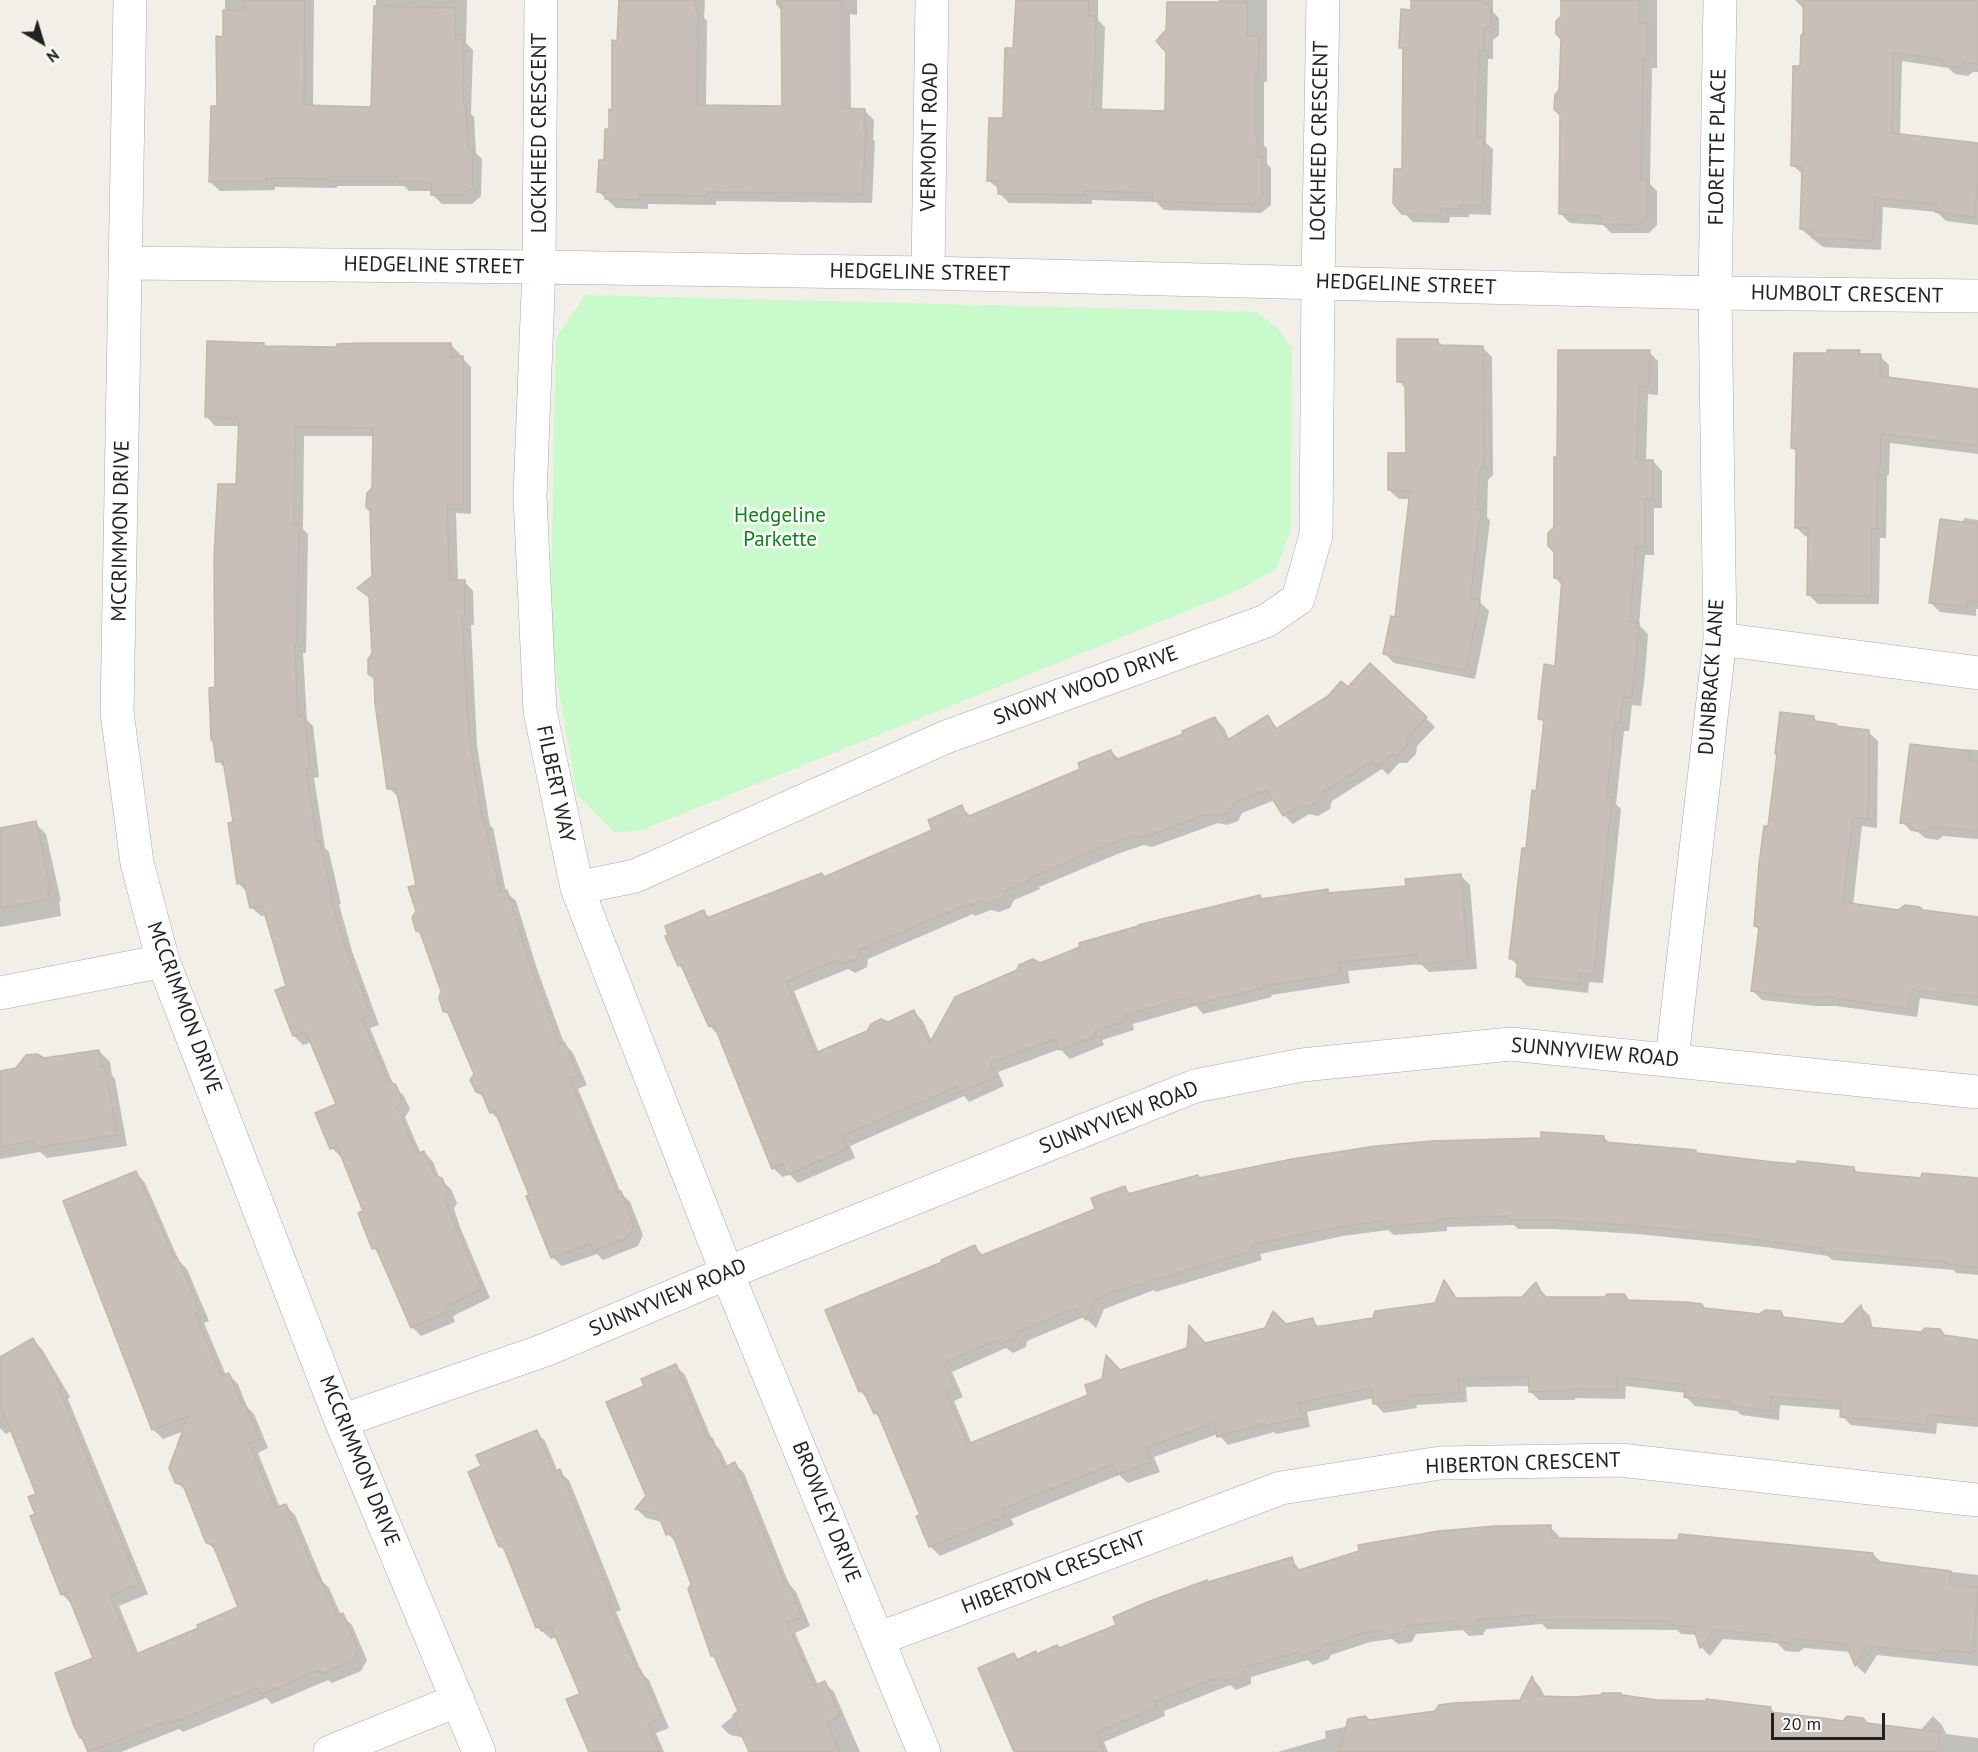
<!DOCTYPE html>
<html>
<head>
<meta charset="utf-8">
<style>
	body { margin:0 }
	#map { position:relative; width:1978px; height:1752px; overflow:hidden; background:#f2efe9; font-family:"PT Sans",sans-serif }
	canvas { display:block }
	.north { position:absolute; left:12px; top:12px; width:60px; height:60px; -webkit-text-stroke:4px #fff; paint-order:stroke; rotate:142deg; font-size:16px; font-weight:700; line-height:24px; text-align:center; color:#222 }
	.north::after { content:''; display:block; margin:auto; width:21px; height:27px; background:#222; clip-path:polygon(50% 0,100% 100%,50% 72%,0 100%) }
	.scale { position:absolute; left:1771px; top:1713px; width:114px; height:27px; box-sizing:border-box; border:3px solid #222; border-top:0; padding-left:8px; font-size:18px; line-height:21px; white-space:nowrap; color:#222; -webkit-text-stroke:4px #fff; paint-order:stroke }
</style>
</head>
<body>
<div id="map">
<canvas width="1978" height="1752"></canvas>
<div class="north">N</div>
<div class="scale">20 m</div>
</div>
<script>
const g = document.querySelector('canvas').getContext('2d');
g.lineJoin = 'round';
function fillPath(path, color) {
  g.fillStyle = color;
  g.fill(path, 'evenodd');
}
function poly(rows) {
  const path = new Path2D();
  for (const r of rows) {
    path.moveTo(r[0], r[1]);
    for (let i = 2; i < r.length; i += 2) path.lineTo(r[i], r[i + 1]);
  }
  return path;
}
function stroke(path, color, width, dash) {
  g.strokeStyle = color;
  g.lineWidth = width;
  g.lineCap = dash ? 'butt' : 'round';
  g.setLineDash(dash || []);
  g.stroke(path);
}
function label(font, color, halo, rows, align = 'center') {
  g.font = font + ' "PT Sans",sans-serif';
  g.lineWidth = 5;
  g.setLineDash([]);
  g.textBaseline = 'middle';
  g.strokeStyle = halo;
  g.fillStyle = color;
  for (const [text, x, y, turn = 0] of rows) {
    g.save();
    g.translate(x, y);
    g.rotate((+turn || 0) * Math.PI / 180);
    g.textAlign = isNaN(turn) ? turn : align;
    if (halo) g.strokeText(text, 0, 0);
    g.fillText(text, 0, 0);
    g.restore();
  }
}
fillPath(poly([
	[585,295,1256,312,1276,326,1292,348,1291,529,1277,568,1239,590,642,830,616,833,577,795,550,639,556,338]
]), '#c8facc');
fillPath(poly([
	[225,0,314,0,313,107,373,109,376,0,467,0,466,43,473,50,471,114,474,117,476,153,482,159,481,196,472,204,442,204,432,194,432,191,409,191,404,186,337,186,337,188,275,187,275,190,220,191,210,182,225,38],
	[620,0,705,0,704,18,707,21,706,106,784,108,783,12,776,4,776,0,857,0,857,15,850,14,851,110,864,110,874,120,873,140,875,141,872,203,716,201,716,205,648,204,648,209,616,208,599,192,613,111],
	[1017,0,1098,0,1098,20,1105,27,1102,111,1167,113,1222,4,1218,0,1267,0,1267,82,1264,82,1264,146,1267,148,1267,164,1271,168,1271,205,1261,213,1164,210,1156,202,1092,200,1092,204,1009,203,1000,194,1000,190,989,181,1005,120,1015,50],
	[1413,0,1493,0,1493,12,1499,18,1499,35,1493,40,1493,59,1488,59,1486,143,1493,149,1491,215,1469,214,1469,217,1450,217,1449,223,1413,222,1404,213,1404,51,1401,48,1412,11],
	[1563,0,1657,0,1657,68,1652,68,1650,184,1657,191,1657,225,1649,233,1611,233,1603,225,1570,223,1561,214],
	[1795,0,1978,0,1978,72,1973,72,1968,76,1955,74,1948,68,1902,61,1900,136,1978,145,1978,225,1946,221,1937,212,1883,207,1881,250,1823,247,1801,229,1802,174,1793,165,1801,67,1803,8],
	[1437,340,1443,346,1482,347,1492,357,1493,475,1488,480,1487,517,1490,521,1480,602,1489,611,1475,679,1394,663,1385,654,1396,618,1411,499,1399,499,1389,490,1407,455,1406,389,1399,381],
	[450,344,460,354,460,358,462,358,471,367,471,514,456,513,458,581,464,581,473,591,474,625,471,625,477,746,490,826,493,828,506,892,516,901,537,969,564,1043,573,1053,587,1085,578,1089,621,1193,630,1202,643,1235,638,1246,603,1260,597,1254,562,1266,552,1257,531,1195,501,1122,491,1112,486,1100,477,1091,476,1074,452,1017,445,1010,443,991,423,935,418,930,417,886,398,797,389,788,374,654,371,599,359,588,373,577,374,436,304,436,303,529,308,534,306,653,303,653,307,720,313,726,319,777,314,778,325,848,329,852,341,904,339,904,352,951,379,1025,370,1028,394,1086,404,1096,410,1109,405,1117,421,1154,424,1152,433,1162,440,1179,451,1189,457,1203,454,1209,460,1227,490,1298,453,1316,455,1322,421,1336,412,1327,380,1255,374,1248,365,1212,343,1156,341,1157,332,1148,338,1105,312,1042,303,1045,294,1036,288,987,267,915,261,916,251,907,248,893,239,884,235,823,226,769,218,761,217,689,238,485,240,426,215,426,206,416,263,345,267,348,338,349],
	[1649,352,1658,361,1658,395,1648,394,1646,461,1653,461,1662,471,1662,508,1654,508,1654,555,1645,555,1639,625,1648,634,1645,674,1641,706,1632,705,1629,731,1624,731,1616,804,1621,809,1603,983,1589,982,1588,993,1527,986,1517,976,1518,966,1511,959,1537,793,1545,724,1540,719,1557,667,1563,586,1555,578,1559,458],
	[1859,352,1863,355,1880,356,1889,365,1889,379,1978,390,1978,454,1890,443,1889,475,1887,475,1886,538,1880,538,1879,604,1818,604,1808,594,1809,537,1805,536,1796,527,1798,453,1793,448],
	[1965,518,1978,520,1978,609,1976,609,1976,616,1940,612,1930,602,1961,523],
	[1348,689,1426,718,1435,727,1417,746,1416,754,1407,763,1399,763,1388,775,1382,769,1332,801,1330,809,1318,816,1309,814,1293,824,1284,815,1275,800,1242,813,1238,821,1227,825,1218,823,1152,847,1144,845,1120,853,1039,887,1040,889,1014,900,1010,908,999,912,991,910,975,916,973,914,868,959,867,967,855,973,848,969,794,991,819,1053,914,1012,923,1021,932,1042,1040,964,1260,897,1263,900,1327,890,1331,895,1407,888,1460,875,1470,885,1477,969,1429,972,1421,964,1348,971,1350,983,1271,995,1272,997,1203,1014,1196,1006,1133,1024,1134,1030,1102,1040,1104,1045,1070,1059,1060,1049,998,1072,1004,1086,969,1102,964,1096,850,1146,855,1158,798,1183,789,1174,783,1177,773,1168,719,1036,710,1026,686,973,679,965,703,911,710,918,825,878,934,831,961,807,971,816,1082,770,1111,751,1120,760,1185,735,1215,718,1224,728,1230,741,1267,717,1278,729],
	[1814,718,1819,723,1835,725,1838,728,1868,732,1878,741,1877,828,1862,826,1853,905,1899,912,1923,911,1978,918,1978,1006,1920,998,1917,1017,1836,1006,1816,1006,1762,1000,1752,990,1760,931,1755,926,1770,828],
	[1912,746,1978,750,1978,839,1943,836,1938,840,1925,838,1918,832,1911,831,1902,822],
	[35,823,46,834,61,901,59,901,61,916,0,927,0,830],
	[99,1051,110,1062,112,1075,115,1079,127,1146,47,1158,40,1152,0,1159,0,1072,16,1069,44,1059],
	[1604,1137,1610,1144,1695,1152,1699,1155,1772,1163,1854,1168,1859,1174,1922,1179,1978,1180,1978,1275,1956,1273,1954,1270,1832,1260,1828,1256,1765,1247,1637,1234,1556,1229,1518,1229,1514,1225,1447,1227,1447,1231,1394,1235,1388,1230,1343,1236,1260,1254,1262,1260,1156,1292,1154,1290,1104,1309,1096,1328,1084,1317,1027,1341,1026,1347,1013,1353,1006,1348,952,1372,963,1397,954,1401,972,1444,1090,1396,1120,1371,1206,1344,1312,1320,1320,1328,1374,1320,1436,1304,1444,1283,1458,1300,1523,1299,1536,1285,1548,1298,1702,1306,1706,1310,1759,1316,1780,1313,1786,1319,1844,1325,1861,1307,1870,1316,1873,1329,1978,1340,1978,1427,1937,1423,1936,1434,1851,1425,1842,1416,1842,1410,1780,1405,1779,1420,1741,1415,1737,1411,1695,1406,1686,1397,1686,1393,1626,1386,1625,1399,1575,1398,1575,1400,1539,1400,1530,1391,1530,1386,1466,1387,1467,1402,1416,1405,1417,1408,1384,1413,1375,1404,1374,1398,1307,1412,1310,1427,1276,1434,1274,1432,1228,1445,1218,1434,1154,1457,1160,1472,1128,1483,1119,1475,1011,1519,1014,1525,940,1556,930,1546,922,1516,882,1420,875,1413,869,1400,860,1391,944,1263,975,1247,984,1256,1097,1210,1125,1188,1132,1195,1201,1180],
	[136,1173,145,1183,179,1261,187,1269,209,1321,204,1323,226,1375,228,1374,238,1384,247,1407,254,1414,268,1448,258,1453,280,1508,285,1505,295,1515,323,1582,329,1588,341,1615,352,1625,367,1660,361,1671,332,1683,328,1680,272,1704,266,1698,183,1732,179,1729,121,1752,90,1752,95,1659,72,1604,62,1594,37,1515,38,1495,12,1431,6,1434,0,1428,0,1358,33,1340,42,1349,70,1397,68,1399,148,1594,119,1606,139,1655,200,1629,240,1608,217,1552,207,1542,187,1492,177,1482,184,1431,163,1439,153,1429],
	[676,1366,685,1375,713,1442,720,1450,728,1467,735,1464,744,1473,789,1584,796,1592,810,1626,795,1633,818,1685,824,1682,834,1692,860,1752,757,1752,751,1739,730,1735,721,1726,740,1711,718,1660,713,1655,693,1584,678,1544,668,1534,662,1522,646,1518,637,1509,648,1497,646,1386],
	[536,1432,545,1441,558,1472,569,1480,621,1610,616,1612,642,1673,649,1680,669,1728,656,1733,664,1752,594,1752,582,1695,557,1637,551,1639,537,1627,508,1554,500,1546,483,1467],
	[1550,1527,1559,1536,1559,1539,1873,1554,1883,1564,1978,1575,1978,1666,1877,1655,1865,1674,1856,1665,1851,1652,1804,1648,1799,1652,1785,1651,1777,1643,1723,1639,1710,1656,1701,1647,1698,1635,1681,1634,1677,1630,1547,1629,1542,1624,1486,1629,1483,1635,1469,1636,1463,1630,1416,1634,1412,1642,1398,1644,1392,1639,1370,1642,1331,1655,1329,1659,1313,1665,1308,1660,1251,1677,1251,1684,1236,1690,1230,1685,1164,1711,1165,1716,1104,1742,1108,1752,1016,1752,1014,1655,1019,1660,1060,1650,1118,1626,1208,1583,1291,1559,1301,1571],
	[1532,1678,1540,1687,1545,1697,1623,1697,1657,1701,1770,1708,1776,1714,1920,1731,1933,1716,1942,1725,1946,1734,1978,1738,1978,1752,1278,1752,1326,1738,1325,1731,1369,1722,1521,1701]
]), '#0003');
const building = poly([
	[244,0,305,0,304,105,371,107,374,6,456,8,455,39,464,39,463,106,466,106,468,149,473,148,473,187,462,195,431,195,431,182,398,182,398,177,328,177,328,179,266,178,266,182,209,182,211,106,217,106,216,36,223,37,223,10,244,10,244,0],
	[619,0,696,0,696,10,698,10,697,105,782,106,781,0,842,0,842,108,865,109,864,130,866,130,863,194,707,192,707,196,639,195,639,200,605,199,606,193,597,192,599,160,604,160,605,129,609,129,609,109,612,110,612,40,617,41,619,0],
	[1016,0,1089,0,1089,16,1096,16,1093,109,1165,111,1166,52,1156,41,1166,30,1167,2,1247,2,1247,35,1259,36,1258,73,1256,73,1256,137,1258,137,1258,157,1262,157,1262,196,1252,204,1219,204,1153,201,1153,193,1084,191,1084,195,998,194,998,181,987,181,989,118,1003,118,1005,48,1013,48,1016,0],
	[1411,0,1480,0,1491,8,1491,25,1484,30,1484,50,1479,50,1477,138,1484,138,1482,206,1460,205,1461,209,1441,208,1440,215,1402,214,1393,203,1394,169,1402,169,1403,48,1399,48,1401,9,1411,10,1411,0],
	[1561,0,1640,0,1640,23,1648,23,1648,59,1643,59,1641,180,1648,180,1648,215,1640,225,1600,224,1600,216,1559,214,1560,115,1554,109,1555,95,1559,90,1561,39,1556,34,1556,21,1561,16,1561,0],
	[1803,0,1978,0,1978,64,1965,62,1959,68,1944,65,1940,59,1893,53,1892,133,1978,143,1978,179,1974,217,1935,212,1936,204,1875,198,1873,241,1812,238,1813,230,1800,229,1802,166,1791,166,1793,66,1800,66,1801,35,1804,35,1803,0],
	[1397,339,1438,339,1438,345,1483,346,1484,465,1479,470,1478,509,1481,510,1470,598,1480,600,1466,671,1383,654,1391,616,1395,617,1410,491,1388,490,1388,453,1406,453,1405,382,1397,382,1397,339],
	[207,341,264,343,264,346,337,347,337,344,362,343,451,343,451,357,463,356,463,505,447,505,450,580,465,580,465,616,462,616,469,736,482,818,484,817,500,893,507,890,528,958,559,1044,564,1042,579,1076,570,1079,617,1193,621,1191,634,1225,629,1237,593,1251,590,1244,551,1258,526,1196,529,1195,495,1111,490,1113,482,1094,476,1092,470,1080,474,1074,448,1013,443,1011,439,998,441,991,420,932,416,931,412,918,416,911,408,887,416,885,396,788,387,789,375,704,374,678,368,674,368,659,372,654,369,597,357,588,372,576,370,511,366,507,367,493,372,488,373,428,295,427,294,524,299,524,297,644,295,645,298,716,304,716,310,768,306,769,317,842,320,841,332,895,330,895,343,940,371,1015,362,1019,388,1081,396,1085,402,1099,397,1107,417,1154,424,1151,435,1176,442,1178,448,1193,445,1199,451,1216,482,1289,445,1307,447,1312,411,1328,376,1248,372,1249,358,1213,363,1211,337,1146,330,1149,315,1113,336,1104,306,1032,293,1036,275,990,286,986,262,905,250,908,244,882,237,884,228,823,233,822,223,761,216,762,213,740,211,740,209,688,215,687,214,557,218,484,236,484,239,418,205,417,207,341],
	[1558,350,1650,350,1649,386,1639,386,1637,460,1653,460,1653,499,1645,499,1645,546,1636,546,1630,622,1639,623,1632,698,1623,697,1620,723,1615,722,1607,798,1612,798,1594,975,1580,973,1579,984,1516,977,1518,958,1509,959,1522,848,1526,848,1532,790,1536,791,1544,720,1538,719,1544,664,1555,666,1562,578,1554,578,1554,552,1548,546,1548,533,1554,527,1554,457,1557,457,1558,350],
	[1827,350,1860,350,1859,354,1881,354,1880,376,1978,389,1978,446,1881,434,1881,466,1878,466,1877,529,1871,529,1871,596,1807,595,1808,528,1795,528,1796,449,1791,448,1794,353,1827,353,1827,350],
	[1940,519,1978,524,1978,602,1967,601,1967,607,1929,603,1940,519],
	[1370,663,1427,717,1408,737,1408,744,1398,755,1390,755,1378,767,1372,761,1323,792,1321,799,1308,807,1299,806,1283,816,1267,790,1233,804,1229,812,1217,816,1208,814,1141,838,1134,836,1110,844,1030,878,1031,880,1005,891,1001,899,988,904,981,901,965,908,964,906,859,950,858,958,844,964,837,960,786,982,815,1053,867,1031,871,1024,881,1019,888,1022,914,1010,929,1044,955,997,1017,970,1019,965,1033,959,1040,963,1080,947,1079,943,1138,926,1138,925,1260,895,1261,899,1328,889,1328,893,1406,886,1405,879,1461,874,1468,960,1418,964,1417,955,1339,962,1341,974,1263,986,1263,988,1192,1005,1190,997,1125,1015,1126,1021,1094,1031,1096,1036,1059,1050,1055,1039,990,1063,996,1077,959,1093,956,1087,842,1136,847,1149,787,1175,783,1164,772,1169,714,1025,709,1027,681,965,678,966,665,936,668,935,665,926,704,910,707,918,822,873,824,877,932,830,928,820,962,805,967,817,1080,769,1078,763,1111,750,1115,760,1183,734,1182,731,1215,717,1226,741,1268,715,1276,729,1328,696,1341,681,1348,687,1370,663],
	[1780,712,1814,716,1814,721,1836,724,1836,726,1869,730,1868,819,1853,818,1843,902,1898,910,1905,905,1920,907,1923,910,1978,917,1978,997,1911,990,1908,1009,1825,997,1805,998,1751,991,1759,927,1754,926,1759,864,1764,826,1768,826,1777,754,1775,754,1780,712],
	[1910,744,1970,751,1969,761,1978,761,1978,831,1933,827,1928,831,1914,830,1909,824,1900,823,1910,744],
	[36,821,51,890,48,890,50,899,0,908,0,828,36,821],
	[99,1050,102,1067,105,1066,117,1135,35,1148,33,1141,0,1147,0,1071,16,1068,26,1055,37,1054,44,1058,99,1050],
	[1541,1132,1604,1136,1604,1142,1696,1150,1696,1153,1773,1162,1797,1164,1797,1161,1854,1167,1854,1172,1921,1178,1922,1173,1978,1178,1978,1268,1945,1264,1946,1262,1821,1251,1821,1248,1755,1240,1756,1239,1627,1225,1546,1220,1507,1220,1507,1216,1438,1219,1439,1222,1383,1227,1382,1221,1333,1228,1252,1245,1253,1251,1114,1292,1095,1300,1086,1320,1074,1309,1018,1332,1017,1338,1002,1344,996,1340,944,1363,955,1388,946,1392,968,1444,1088,1395,1085,1385,1102,1379,1106,1355,1120,1370,1187,1348,1189,1325,1205,1343,1265,1328,1273,1311,1286,1324,1313,1318,1315,1327,1373,1318,1375,1311,1435,1303,1444,1280,1456,1298,1522,1297,1536,1282,1544,1297,1605,1297,1607,1294,1624,1294,1628,1300,1686,1302,1702,1304,1704,1308,1759,1314,1765,1310,1781,1311,1783,1317,1843,1324,1861,1305,1866,1327,1921,1332,1925,1328,1940,1329,1944,1335,1978,1340,1978,1419,1928,1415,1927,1425,1840,1417,1841,1402,1771,1397,1770,1411,1730,1406,1731,1402,1684,1397,1686,1385,1617,1377,1617,1390,1567,1389,1567,1391,1529,1392,1529,1377,1458,1378,1459,1393,1408,1396,1408,1400,1373,1404,1371,1388,1299,1403,1302,1418,1265,1426,1265,1423,1217,1437,1214,1423,1145,1448,1151,1462,1117,1475,1113,1464,1003,1509,1005,1516,929,1547,916,1516,920,1515,877,1412,874,1414,863,1390,859,1392,825,1310,942,1262,941,1260,975,1245,980,1256,1095,1209,1091,1198,1125,1186,1128,1194,1198,1175,1199,1178,1292,1159,1376,1146,1432,1141,1541,1138,1541,1132],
	[136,1171,174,1258,177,1257,200,1311,195,1313,221,1376,229,1373,241,1403,244,1402,260,1439,249,1443,275,1508,286,1504,317,1578,319,1576,337,1615,343,1613,358,1650,352,1661,321,1674,319,1670,261,1695,258,1688,172,1723,170,1720,88,1752,82,1738,80,1738,74,1726,55,1673,93,1658,67,1593,61,1595,30,1516,35,1514,28,1497,36,1494,0,1404,0,1357,33,1338,61,1387,59,1389,139,1584,110,1596,134,1655,198,1628,197,1625,238,1607,213,1545,206,1543,183,1485,175,1483,169,1468,188,1416,152,1430,63,1201,136,1171],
	[676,1364,708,1440,712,1438,724,1468,735,1462,784,1582,787,1581,802,1617,787,1623,814,1686,825,1681,840,1716,827,1722,840,1752,749,1752,733,1715,738,1711,714,1656,711,1656,688,1589,691,1584,672,1533,666,1535,658,1514,635,1509,646,1496,606,1402,644,1386,641,1379,676,1364],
	[537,1430,554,1472,560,1469,612,1601,608,1603,637,1670,640,1669,661,1718,648,1724,660,1752,589,1752,566,1699,580,1694,551,1626,541,1631,539,1626,536,1628,503,1546,499,1547,468,1472,481,1466,476,1455,537,1430],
	[1551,1525,1551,1538,1678,1540,1679,1534,1873,1553,1872,1561,1951,1571,1950,1585,1978,1587,1973,1653,1941,1650,1938,1654,1867,1646,1855,1666,1846,1644,1794,1639,1789,1643,1774,1642,1770,1635,1714,1630,1700,1648,1693,1627,1670,1625,1671,1621,1536,1620,1534,1615,1477,1620,1474,1626,1458,1627,1454,1621,1406,1626,1402,1633,1387,1635,1383,1630,1360,1634,1322,1646,1320,1650,1303,1656,1298,1652,1243,1668,1242,1675,1225,1681,1219,1677,1155,1702,1157,1707,1096,1733,1104,1752,1014,1752,978,1668,1014,1653,1017,1660,1036,1651,1037,1654,1057,1645,1059,1648,1116,1625,1113,1617,1150,1601,1207,1580,1208,1582,1292,1557,1296,1571,1359,1551,1358,1545,1439,1531,1495,1526,1551,1525],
	[1532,1676,1540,1696,1573,1697,1601,1695,1602,1693,1621,1693,1622,1695,1657,1700,1706,1701,1706,1699,1771,1707,1770,1712,1822,1718,1843,1721,1847,1716,1863,1718,1867,1723,1939,1732,1938,1752,1339,1752,1348,1719,1365,1716,1369,1720,1435,1711,1439,1705,1454,1703,1520,1700,1532,1676]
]);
fillPath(building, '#c7bfb8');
stroke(building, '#c4b6ab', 1.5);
const minor = poly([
	[130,0,117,712,137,863,163,961,341,1421,479,1752],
	[541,0,539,267,530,496,540,711,577,888,727,1273,924,1752],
	[125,263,539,267,928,273,1715,293,1978,296],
	[928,273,932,0],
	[1720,639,1978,673],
	[577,888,635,876,946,737,1266,621,1298,599,1316,535,1318,282,1323,0],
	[0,993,163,961],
	[1672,1059,1720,639,1715,293,1720,0],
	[341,1421,545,1350,727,1273,1195,1086,1302,1065,1511,1044,1978,1092],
	[878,1639,1281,1488,1440,1463,1620,1460,1978,1500],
	[330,1752,458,1700]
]);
stroke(minor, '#a9a9a9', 34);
stroke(minor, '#fff', 33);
label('21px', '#222', '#fff', [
	["LOCKHEED CRESCENT",540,133,-90],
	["VERMONT ROAD",930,137,-89],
	["LOCKHEED CRESCENT",1320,141,-89],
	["FLORETTE PLACE",1718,147,-89],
	["HEDGELINE STREET",434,266,1],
	["HEDGELINE STREET",920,273,1],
	["HEDGELINE STREET",1406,285,2],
	["HUMBOLT CRESCENT",1847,295,1],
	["MCCRIMMON DRIVE",121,531,-89],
	["DUNBRACK LANE",1712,677,-86],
	["SNOWY WOOD DRIVE",1086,686,-20],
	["FILBERT WAY",555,784,78],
	["MCCRIMMON DRIVE",184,1008,70],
	["SUNNYVIEW ROAD",1595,1053,5],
	["SUNNYVIEW ROAD",1119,1118,-21],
	["SUNNYVIEW ROAD",668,1298,-23],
	["MCCRIMMON DRIVE",359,1461,68],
	["HIBERTON CRESCENT",1523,1464,-2],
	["BROWLEY DRIVE",826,1512,68],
	["HIBERTON CRESCENT",1054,1573,-21]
]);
label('21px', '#0c8416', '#fff', [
	["Hedgeline",780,516],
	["Parkette",780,540]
]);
</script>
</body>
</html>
